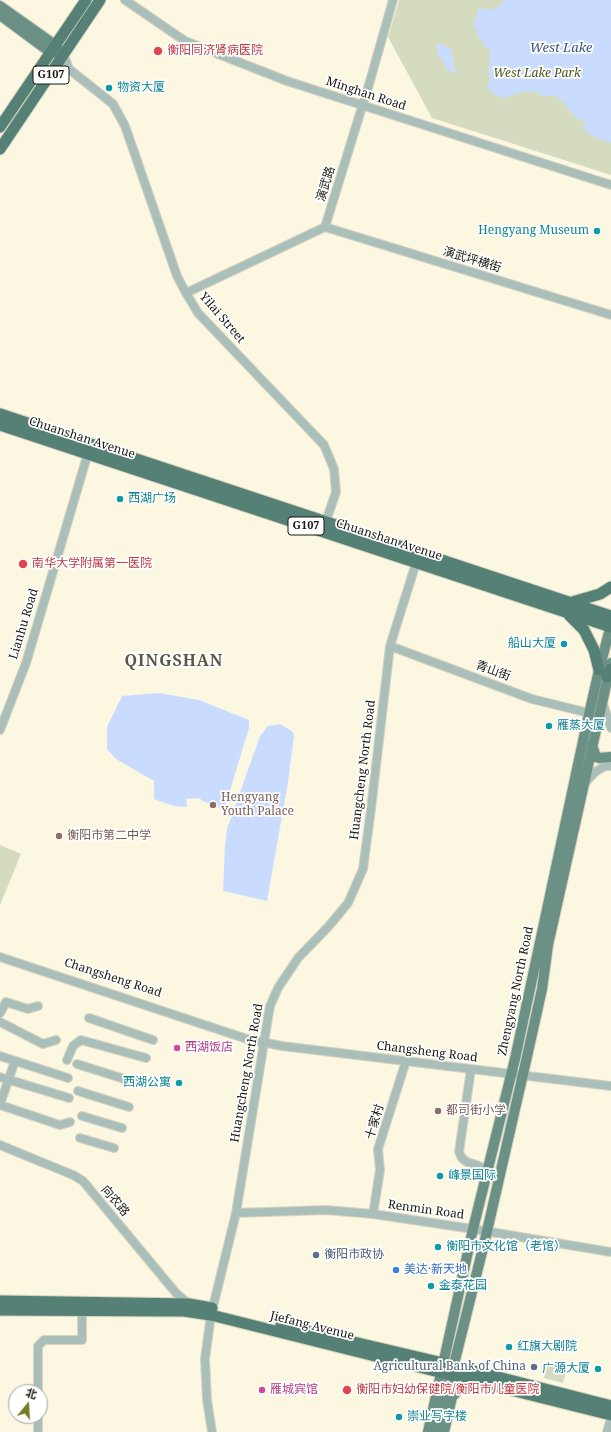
<!DOCTYPE html>
<html>
<head>
<meta charset="utf-8">
<style>
	body { margin:0 }
	#map { position:relative; width:611px; height:1432px; overflow:hidden; background:#fbf7e1; font-family:"Noto Serif","Noto Sans SC",serif }
	canvas { display:block }
	.north { position:absolute; left:8px; top:1384px; width:40px; height:40px; box-sizing:border-box; background:#fff; border:1px solid #a3a39f; border-radius:50%; rotate:18deg; font-size:11px; font-weight:700; line-height:16px; text-align:center; color:#191810 }
	.north::after { content:''; display:block; margin:auto; width:14px; height:18px; background:#727a25; clip-path:polygon(50% 0,100% 100%,50% 72%,0 100%) }
</style>
</head>
<body>
<div id="map">
<canvas width="611" height="1432"></canvas>
<div class="north">北</div>
</div>
<script>
const g = document.querySelector('canvas').getContext('2d');
g.lineJoin = 'round';
function fillPath(path, color) {
  g.fillStyle = color;
  g.fill(path, 'evenodd');
}
function poly(rows) {
  const path = new Path2D();
  for (const r of rows) {
    path.moveTo(r[0], r[1]);
    for (let i = 2; i < r.length; i += 2) path.lineTo(r[i], r[i + 1]);
  }
  return path;
}
function stroke(path, color, width, dash) {
  g.strokeStyle = color;
  g.lineWidth = width;
  g.lineCap = dash ? 'butt' : 'round';
  g.setLineDash(dash || []);
  g.stroke(path);
}
function label(font, color, halo, rows, align = 'center') {
  g.font = font + ' "Noto Serif","Noto Sans SC",serif';
  g.lineWidth = 3.5;
  g.setLineDash([]);
  g.textBaseline = 'middle';
  g.strokeStyle = halo;
  g.fillStyle = color;
  for (const [text, x, y, turn = 0] of rows) {
    g.save();
    g.translate(x, y);
    g.rotate((+turn || 0) * Math.PI / 180);
    g.textAlign = isNaN(turn) ? turn : align;
    if (halo) g.strokeText(text, 0, 0);
    g.fillText(text, 0, 0);
    g.restore();
  }
}
fillPath(poly([
	[399,0,611,0,611,175,432,118,388,37],
	[0,845,21,854,0,905],
	[547,1364,567,1368,563,1383,544,1378]
]), '#d5dbbf');
fillPath(poly([
	[504,0,611,0,611,143,592,136,583,128,586,122,576,118,563,102,556,96,544,96,532,91,518,93,506,98,493,94,487,87,490,80,489,68,490,52,489,48,486,48,480,38,477,36,477,29,473,26,479,8,490,10,498,8],
	[438,44,446,46,451,49,452,57,454,60,453,65,456,69,454,73,445,68,445,64,438,55,438,50,436,47],
	[159,693,199,700,249,720,249,728,224,810,201,800,200,798,186,799,187,807,174,806,154,799,154,781,116,759,107,749,107,727,122,696],
	[280,724,293,732,294,736,288,782,267,901,223,891,225,847,227,829,260,736,268,726]
]), '#c9dcff');
const minor = poly([
	[125,0,185,41,287,81,611,185],
	[64,56,69,69,113,104,125,126,177,276,186,293,198,313,324,445,334,469,336,492,326,521],
	[325,227,611,315],
	[186,293,325,227,370,81,393,0],
	[390,646,532,699,589,713],
	[602,701,611,728],
	[0,730,26,663,88,453],
	[583,785,595,772,605,766,611,766],
	[0,957,247,1039,282,1046,611,1086],
	[0,1013,6,1002,28,1009,38,1006],
	[89,1018,153,1040],
	[0,1022,43,1044,56,1040],
	[0,1056,68,1078],
	[67,1060,73,1046,81,1040,146,1058],
	[77,1064,137,1083],
	[471,1069,459,1152,462,1158,467,1162,477,1165,487,1171],
	[0,1077,69,1098],
	[78,1091,129,1107],
	[0,1104,15,1061],
	[0,1105,60,1125,70,1122],
	[82,1116,122,1128],
	[80,1138,114,1148],
	[0,1145,73,1175,83,1181,176,1293,189,1304],
	[236,1213,326,1210,373,1214,473,1229,611,1252],
	[373,1214,380,1170,378,1149,406,1061],
	[38,1392,38,1346,44,1340,82,1340,82,1311],
	[38,1416,38,1432],
	[212,1432,207,1400,205,1359,211,1315,236,1213,270,1006,278,988,298,958,328,927,348,903,363,869,371,809,390,646,416,563],
	[607,1432,611,1419]
]);
const major = poly([
	[0,6,55,45,60,51],
	[0,15,50,52,58,54],
	[592,745,596,757,599,758,611,757],
	[428,1432,473,1229,515,1059,585,732,599,670,611,625],
	[437,1432,485,1240,526,1061,542,989,548,945,611,663],
	[444,1432,452,1397,464,1384,476,1382]
]);
const highway = poly([
	[0,127,86,0],
	[0,149,100,0],
	[0,414,611,616],
	[0,425,611,627],
	[569,603,600,594,611,587],
	[569,615,584,630,594,650,599,670],
	[607,677,611,669],
	[0,1301,189,1304,212,1308],
	[0,1310,184,1311,211,1315,611,1415],
	[281,1325,443,1363,611,1406]
]);
stroke(minor, '#d7d3c0', 10);
stroke(major, '#d7d3c0', 12);
stroke(highway, '#d7d3c0', 13);
stroke(minor, '#abbfba', 8);
stroke(major, '#6b9187', 10);
stroke(highway, '#548075', 11);
for (const [x, y, r, color] of [
	[158,51,5,"#e0444e"],
	[109,88,4,"#0f9aa8"],
	[597,231,4,"#0f9aa8"],
	[120,499,4,"#0f9aa8"],
	[23,564,5,"#e0444e"],
	[564,644,4,"#0f9aa8"],
	[549,726,4,"#0f9aa8"],
	[213,805,4,"#8d6e63"],
	[59,836,4,"#8d6e63"],
	[177,1048,4,"#d1479c"],
	[179,1083,4,"#0f9aa8"],
	[438,1111,4,"#8d6e63"],
	[440,1176,4,"#0f9aa8"],
	[438,1247,4,"#0f9aa8"],
	[316,1255,4,"#5c6f8a"],
	[396,1270,4,"#3f7fe0"],
	[431,1286,4,"#0f9aa8"],
	[509,1347,4,"#0f9aa8"],
	[534,1367,4,"#5c6f8a"],
	[598,1369,4,"#0f9aa8"],
	[262,1390,4,"#d1479c"],
	[347,1390,5,"#e0444e"],
	[399,1417,4,"#0f9aa8"]
]) {
  const dot = new Path2D();
  dot.arc(x, y, r, 0, 2 * Math.PI);
  g.fillStyle = color;
  g.fill(dot);
  stroke(dot, '#fff', 1.5);
}
for (const [x, y, w] of [
	[51,75,36],
	[306,526,36]
]) {
  const box = new Path2D();
  box.roundRect(x - w / 2, y - 9, w, 18, 3);
  g.fillStyle = '#fff';
  g.fill(box);
  stroke(box, '#191810', 1);
}
label('bold 11px', '#191810', null, [
	["G107",51,75],
	["G107",306,526]
]);
label('12px', '#be3a42', '#fff', [
	["衡阳同济肾病医院",167,51],
	["南华大学附属第一医院",32,564],
	["衡阳市妇幼保健院/衡阳市儿童医院",356,1390]
], 'left');
label('italic 12px', '#4d561b', '#fff', [
	["West Lake Park",537,74]
]);
label('12px', '#0d838f', '#fff', [
	["物资大厦",117,88],
	["Hengyang Museum",589,231,"right"],
	["西湖广场",128,499],
	["船山大厦",556,644,"right"],
	["雁蒸大厦",557,726],
	["西湖公寓",171,1083,"right"],
	["峰景国际",448,1176],
	["衡阳市文化馆（老馆）",446,1247],
	["金泰花园",439,1286],
	["红旗大剧院",517,1347],
	["广源大厦",590,1369,"right"],
	["崇业写字楼",407,1417]
], 'left');
label('12px', '#191810', '#fff', [
	["Minghan Road",366,94,18],
	["演武路",326,184,-73],
	["演武坪横街",472,260,17],
	["Yilai Street",222,318,49],
	["Chuanshan Avenue",82,438,18],
	["Chuanshan Avenue",389,540,18],
	["Lianhu Road",24,624,-73],
	["青山街",493,671,20],
	["Huangcheng North Road",363,770,-83],
	["Changsheng Road",113,978,18],
	["Zhengyang North Road",516,991,-78],
	["Changsheng Road",427,1052,7],
	["Huangcheng North Road",247,1073,-80],
	["十家村",375,1122,-73],
	["向农路",115,1201,50],
	["Renmin Road",426,1210,8],
	["Jiefang Avenue",312,1326,14]
]);
label('12px', '#785e54', '#fff', [
	["Hengyang",221,798],
	["Youth Palace",221,812],
	["衡阳市第二中学",67,836],
	["都司街小学",446,1111]
], 'left');
label('12px', '#b23c85', '#fff', [
	["西湖饭店",185,1048],
	["雁城宾馆",270,1390]
], 'left');
label('12px', '#4e5e75', '#fff', [
	["衡阳市政协",324,1255],
	["Agricultural Bank of China",526,1367,"right"]
], 'left');
label('12px', '#366cbe', '#fff', [
	["美达·新天地",404,1270]
], 'left');
label('italic 13px', '#3a5381', '#fff', [
	["West Lake",561,48]
]);
g.letterSpacing = '1px';
label('bold 16px', '#5a5744', '#fff', [
	["QINGSHAN",174,661]
]);
g.letterSpacing = '0px';
</script>
</body>
</html>
